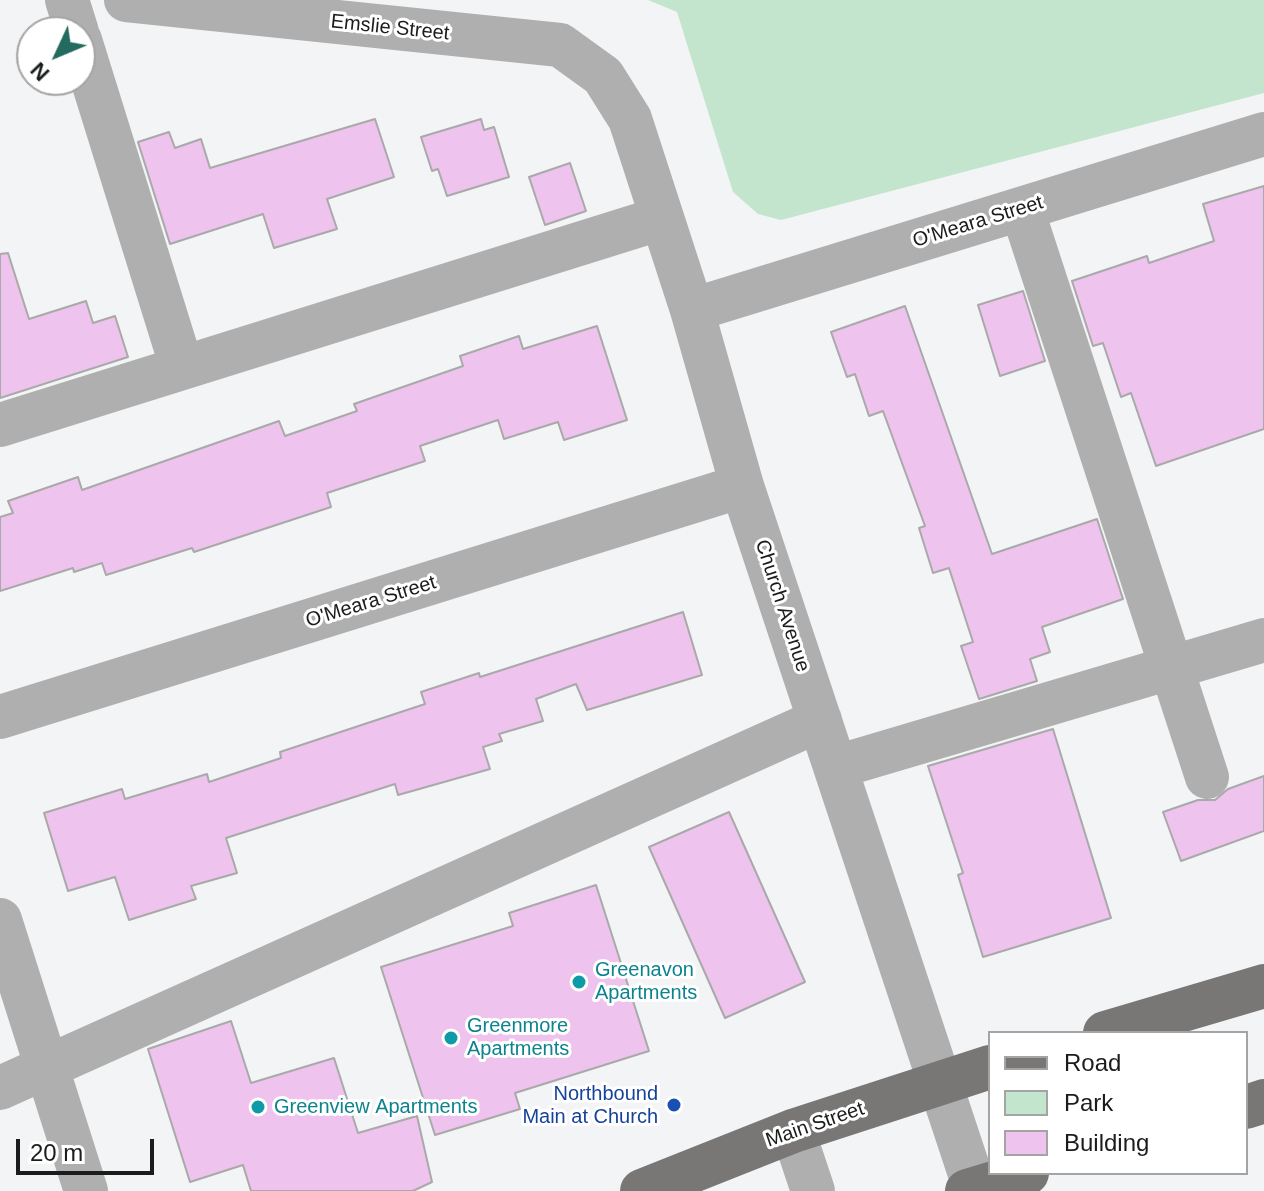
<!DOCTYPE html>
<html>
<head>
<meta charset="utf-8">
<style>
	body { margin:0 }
	#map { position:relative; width:1264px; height:1191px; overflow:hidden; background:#f3f4f5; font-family:Helvetica,sans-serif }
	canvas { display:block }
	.legend { position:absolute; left:988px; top:1031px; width:260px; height:144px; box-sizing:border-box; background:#fff; border:2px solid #a4a4a4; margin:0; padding:10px 14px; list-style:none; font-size:24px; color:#1b1c1c }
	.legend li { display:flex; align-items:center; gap:16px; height:40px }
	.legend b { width:40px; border:2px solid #a4a4a4 }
	.north { position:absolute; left:16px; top:16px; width:80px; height:80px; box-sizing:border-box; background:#fff; border:2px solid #a4a4a4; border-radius:50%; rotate:226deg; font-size:22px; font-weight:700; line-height:32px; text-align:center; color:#1b1c1c }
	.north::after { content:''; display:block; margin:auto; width:28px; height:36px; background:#236a5f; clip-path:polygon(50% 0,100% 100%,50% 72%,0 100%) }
	.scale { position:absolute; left:16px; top:1139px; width:138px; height:36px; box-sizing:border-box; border:4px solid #1b1c1c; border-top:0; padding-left:10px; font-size:24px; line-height:28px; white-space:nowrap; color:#1b1c1c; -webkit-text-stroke:6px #fff; paint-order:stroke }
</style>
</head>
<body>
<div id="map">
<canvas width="1264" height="1191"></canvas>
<ul class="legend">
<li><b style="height:10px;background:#787776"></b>Road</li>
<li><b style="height:22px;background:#c4e5cd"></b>Park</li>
<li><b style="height:22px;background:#eec3ee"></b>Building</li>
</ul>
<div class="north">N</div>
<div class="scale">20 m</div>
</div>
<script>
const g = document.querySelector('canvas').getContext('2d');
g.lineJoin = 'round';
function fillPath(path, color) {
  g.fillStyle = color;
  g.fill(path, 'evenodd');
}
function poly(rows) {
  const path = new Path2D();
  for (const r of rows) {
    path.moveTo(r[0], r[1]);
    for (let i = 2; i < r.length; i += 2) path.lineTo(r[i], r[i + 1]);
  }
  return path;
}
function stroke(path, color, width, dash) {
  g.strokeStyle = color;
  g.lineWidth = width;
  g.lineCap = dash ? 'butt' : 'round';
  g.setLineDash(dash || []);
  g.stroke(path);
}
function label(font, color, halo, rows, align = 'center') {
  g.font = font + ' Helvetica,sans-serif';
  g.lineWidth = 6;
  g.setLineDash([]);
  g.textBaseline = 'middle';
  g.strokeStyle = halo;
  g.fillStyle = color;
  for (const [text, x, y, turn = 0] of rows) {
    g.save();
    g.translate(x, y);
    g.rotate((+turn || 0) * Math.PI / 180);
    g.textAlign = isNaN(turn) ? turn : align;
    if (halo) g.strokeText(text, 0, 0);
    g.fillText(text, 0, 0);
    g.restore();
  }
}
fillPath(poly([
	[648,0,1264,0,1264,93,781,220,758,214,733,192,677,12]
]), '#c4e5cd');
const building = poly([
	[375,119,394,177,327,199,337,229,274,248,263,214,170,244,138,142,169,132,175,148,201,139,210,168,375,119],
	[481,119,484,130,494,127,509,177,447,196,438,169,432,171,421,137,481,119],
	[570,163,586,211,545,225,529,177,570,163],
	[1264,186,1264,429,1156,466,1131,393,1121,397,1103,343,1093,346,1072,281,1147,256,1149,263,1214,241,1203,204,1264,186],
	[8,253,29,319,86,301,93,323,115,316,128,357,0,398,0,254,8,253],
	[1023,291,1045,361,1000,376,978,305,1023,291],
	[905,306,992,554,1097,519,1123,599,1042,627,1050,652,1030,659,1037,681,979,699,961,646,973,642,949,568,933,573,919,528,925,526,883,411,869,416,855,374,847,377,831,332,905,306],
	[597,326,627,420,564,440,558,422,504,439,498,420,420,446,425,461,327,493,331,507,194,552,192,548,106,575,102,563,74,572,73,568,0,591,0,517,13,513,8,501,78,477,82,490,279,421,285,436,357,411,354,404,463,366,460,356,519,336,523,349,597,326],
	[683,612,702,675,587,710,576,684,536,699,543,721,499,734,502,741,483,747,490,769,398,795,395,784,226,838,237,873,191,886,196,899,129,920,115,877,68,891,44,813,122,789,125,799,207,774,209,782,281,758,280,752,425,704,421,692,479,673,480,677,683,612],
	[1053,729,1111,918,983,957,958,875,963,873,928,766,1053,729],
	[1264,776,1264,831,1181,861,1163,812,1198,800,1215,800,1228,789,1264,776],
	[729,812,805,982,725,1018,649,847,729,812],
	[596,885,649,1051,515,1093,520,1109,435,1135,381,967,513,926,509,913,596,885],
	[231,1021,251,1083,334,1058,358,1133,417,1116,432,1182,413,1191,251,1191,243,1165,190,1182,148,1049,231,1021]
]);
fillPath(building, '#eec3ee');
stroke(building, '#a9a9a9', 2);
stroke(poly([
	[67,0,77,32],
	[126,0,560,45,603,76,630,119,692,310,742,486,975,1189],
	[80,40,182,368],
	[1022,209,1207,777],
	[692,310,1264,134],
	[0,425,662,218],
	[0,717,742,486],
	[836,767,1264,640],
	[0,920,86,1191],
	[0,1088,820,720],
	[793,1131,813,1191]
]), '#b0afaf', 44);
stroke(poly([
	[1105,1033,1264,986],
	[1246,1107,1264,1101],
	[642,1191,793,1131,990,1067],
	[967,1191,1027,1173]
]), '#787776', 44);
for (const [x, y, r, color] of [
	[579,982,8,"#0f9aa8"],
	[451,1038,8,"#0f9aa8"],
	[674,1105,8,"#1a4fb4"],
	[258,1107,8,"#0f9aa8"]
]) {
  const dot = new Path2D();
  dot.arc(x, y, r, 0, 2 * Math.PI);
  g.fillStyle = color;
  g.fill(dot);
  stroke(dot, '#fff', 3);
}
label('20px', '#1b1c1c', '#fff', [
	["Emslie Street",390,28,6],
	["O'Meara Street",978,222,-17],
	["O'Meara Street",371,602,-17],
	["Church Avenue",782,606,72],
	["Main Street",815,1125,-19]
]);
label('20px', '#0d838f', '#fff', [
	["Greenavon",595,970],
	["Apartments",595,993],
	["Greenmore",467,1026],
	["Apartments",467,1049],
	["Greenview Apartments",274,1107]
], 'left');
label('20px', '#164399', '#fff', [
	["Northbound",658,1094],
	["Main at Church",658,1117]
], 'right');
</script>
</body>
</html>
